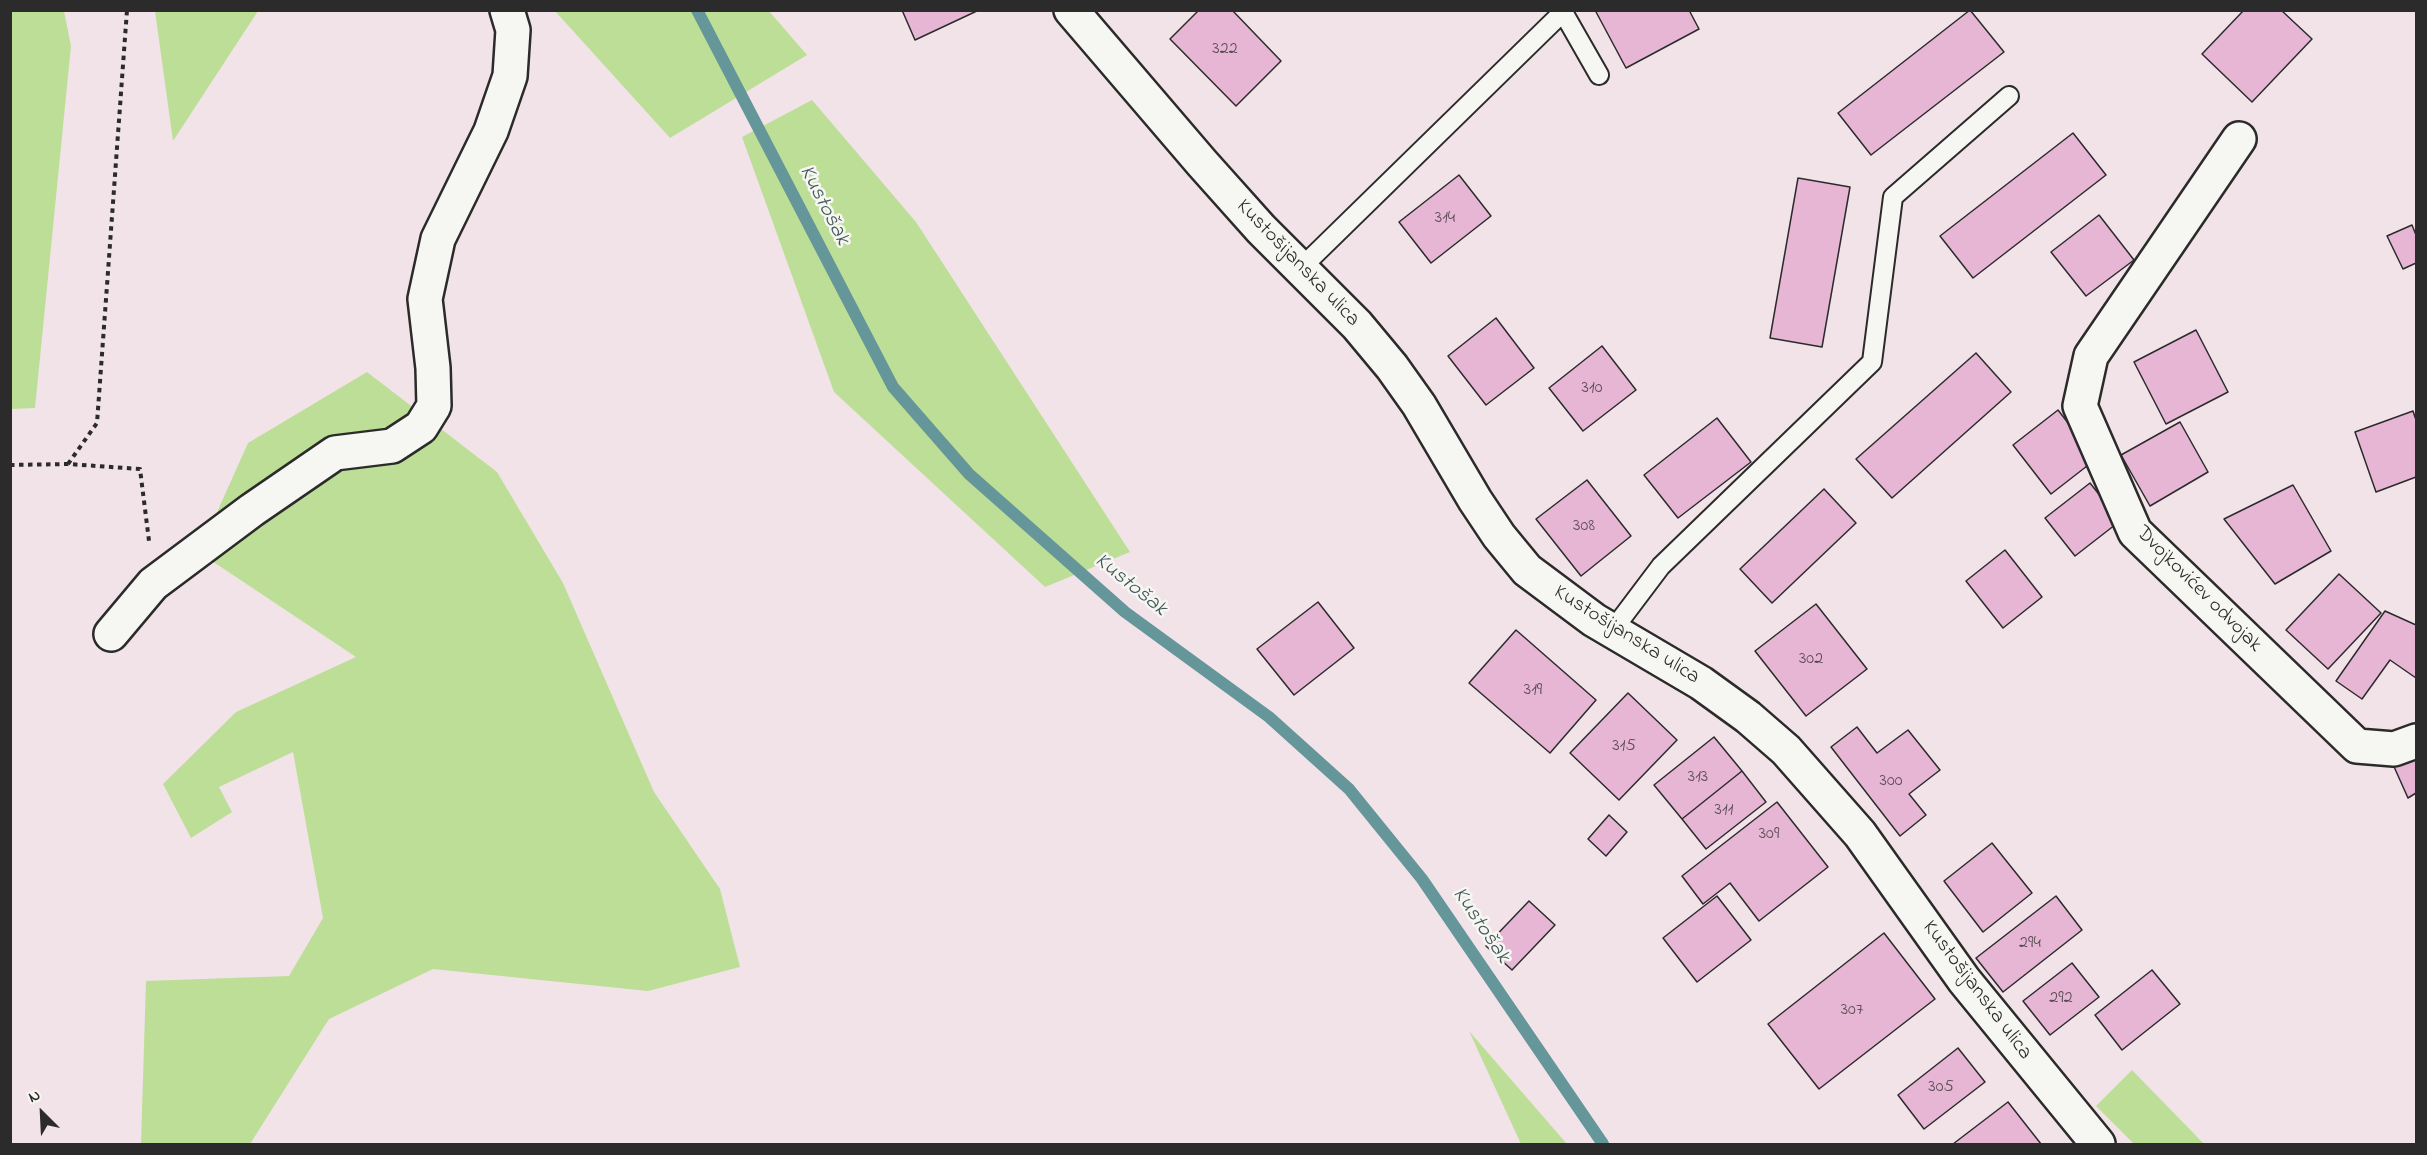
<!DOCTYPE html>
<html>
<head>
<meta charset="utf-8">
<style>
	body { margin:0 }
	#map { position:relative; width:2427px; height:1155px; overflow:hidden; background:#f2e3e9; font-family:"Indie Flower",sans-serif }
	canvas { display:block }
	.frame { position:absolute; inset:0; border:12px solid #2b2b2b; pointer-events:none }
	.north { position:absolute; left:12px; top:1083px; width:60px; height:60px; -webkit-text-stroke:4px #f6f6f2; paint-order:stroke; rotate:336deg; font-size:16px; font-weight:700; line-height:24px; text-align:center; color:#2b2b2b }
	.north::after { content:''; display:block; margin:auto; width:21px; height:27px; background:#2b2b2b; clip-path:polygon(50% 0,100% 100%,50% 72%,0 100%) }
</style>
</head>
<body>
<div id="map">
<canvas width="2427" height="1155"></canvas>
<div class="frame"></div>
<div class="north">N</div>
</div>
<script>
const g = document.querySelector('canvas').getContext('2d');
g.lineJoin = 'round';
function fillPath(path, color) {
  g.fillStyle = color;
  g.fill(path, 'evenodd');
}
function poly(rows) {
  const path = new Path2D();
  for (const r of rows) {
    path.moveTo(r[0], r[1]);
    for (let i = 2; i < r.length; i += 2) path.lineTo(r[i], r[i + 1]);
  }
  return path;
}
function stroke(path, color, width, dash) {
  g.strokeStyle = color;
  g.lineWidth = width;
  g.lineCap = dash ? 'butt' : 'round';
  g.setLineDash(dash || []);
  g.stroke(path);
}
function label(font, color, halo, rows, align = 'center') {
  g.font = font + ' "Indie Flower",sans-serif';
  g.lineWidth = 5;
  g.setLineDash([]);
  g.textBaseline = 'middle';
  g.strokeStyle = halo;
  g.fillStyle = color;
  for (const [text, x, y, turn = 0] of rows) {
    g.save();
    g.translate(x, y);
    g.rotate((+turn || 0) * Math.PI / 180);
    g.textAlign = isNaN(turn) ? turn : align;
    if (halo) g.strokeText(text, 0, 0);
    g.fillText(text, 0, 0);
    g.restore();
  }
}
fillPath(poly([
	[10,11,64,11,71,46,35,408,11,409],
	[155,11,258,11,173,141],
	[555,11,769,11,807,55,670,138],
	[812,100,916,222,1130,552,1045,587,834,392,742,137],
	[367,372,497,472,563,583,654,792,720,889,740,967,648,991,433,969,329,1019,250,1144,141,1144,146,981,289,976,323,918,293,752,219,787,232,812,191,838,163,784,236,712,356,657,212,561,218,510,248,443],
	[1469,1031,1567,1144,1521,1144],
	[2132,1070,2204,1144,2134,1144,2096,1106]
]), '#bdde97');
stroke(poly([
	[697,10,893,387,969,474,1125,612,1269,717,1349,789,1422,879,1603,1144]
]), '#659699', 12);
const building = poly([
	[902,10,979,10,915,40,902,10],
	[1199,10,1232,10,1281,61,1236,106,1170,39,1199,10],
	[1595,10,1689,10,1699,29,1626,68,1595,10],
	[1970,10,2004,52,1871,155,1838,113,1970,10],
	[2244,10,2281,10,2312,39,2252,102,2202,54,2244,10],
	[2073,133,2106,175,1973,278,1940,236,2073,133],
	[1459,175,1491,216,1431,263,1399,222,1459,175],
	[1798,178,1850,187,1822,347,1770,338,1798,178],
	[2099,215,2134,260,2086,296,2051,252,2099,215],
	[2412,225,2416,235,2416,263,2403,269,2387,236,2412,225],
	[1496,318,1534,368,1486,405,1448,356,1496,318],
	[2196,330,2228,392,2166,424,2134,362,2196,330],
	[1602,346,1636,390,1583,431,1549,388,1602,346],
	[1976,353,2011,392,1892,498,1856,459,1976,353],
	[2058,410,2096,459,2051,494,2013,445,2058,410],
	[2413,411,2416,420,2416,477,2376,492,2355,432,2413,411],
	[1717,418,1751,462,1678,518,1644,475,1717,418],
	[2180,422,2208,472,2150,506,2121,455,2180,422],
	[1587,480,1631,536,1581,576,1536,519,1587,480],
	[2090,483,2120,521,2075,556,2045,518,2090,483],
	[2293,485,2331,551,2275,584,2224,519,2293,485],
	[1824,489,1856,523,1772,603,1740,569,1824,489],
	[2005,550,2042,597,2003,628,1966,581,2005,550],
	[2339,574,2381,613,2328,669,2286,630,2339,574],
	[1318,602,1354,648,1294,695,1257,649,1318,602],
	[1816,604,1867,669,1806,716,1755,651,1816,604],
	[2385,611,2416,625,2416,678,2390,660,2362,699,2336,681,2385,611],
	[1516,630,1596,700,1550,753,1469,683,1516,630],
	[1628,693,1677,740,1619,800,1570,753,1628,693],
	[1857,727,1877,753,1908,730,1940,770,1909,794,1926,815,1900,836,1831,747,1857,727],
	[1714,737,1742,771,1682,819,1654,785,1714,737],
	[2412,750,2416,759,2416,793,2408,798,2391,760,2412,750],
	[1742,771,1766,802,1706,849,1682,819,1742,771],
	[1777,802,1828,867,1759,921,1730,883,1703,904,1682,876,1777,802],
	[1609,815,1627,832,1606,856,1588,839,1609,815],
	[1992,843,2032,893,1983,932,1944,881,1992,843],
	[1717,896,1751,940,1697,982,1663,938,1717,896],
	[2056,896,2082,930,2003,992,1976,958,2056,896],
	[1529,901,1555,925,1512,970,1486,946,1529,901],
	[1884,933,1935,999,1819,1089,1768,1024,1884,933],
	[2072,963,2099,997,2050,1035,2023,1001,2072,963],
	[2152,970,2180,1004,2122,1050,2095,1015,2152,970],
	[1958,1048,1985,1082,1924,1129,1898,1095,1958,1048],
	[2008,1102,2041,1144,1953,1144,2008,1102]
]);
fillPath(building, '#e8b6d5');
stroke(building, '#2b2b2b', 1.5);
const service = poly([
	[1563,12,1599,75],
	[1301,268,1563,12,1562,10],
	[1612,631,1661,566,1872,362,1893,197,2009,96]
]);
const minor = poly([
	[2239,139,2091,356,2080,406,2135,532,2357,746,2394,749,2416,741],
	[111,634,153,584,252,510,335,453,392,446,421,427,434,406,433,368,425,299,438,239,491,131,510,76,513,30,507,10]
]);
const tertiary = poly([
	[1071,10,1202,163,1261,229,1357,325,1392,367,1419,405,1475,500,1499,536,1527,570,1594,620,1701,683,1748,717,1786,750,1860,834,1964,980,2098,1144]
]);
stroke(service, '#2b2b2b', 22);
stroke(minor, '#2b2b2b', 38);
stroke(tertiary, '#2b2b2b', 38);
stroke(poly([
	[68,464,97,423,127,10],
	[10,465,68,464,140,469,149,541]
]), '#2b2b2b', 4, [4.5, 4.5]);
stroke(service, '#f6f6f2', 18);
stroke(minor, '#f6f6f2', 33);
stroke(tertiary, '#f6f6f2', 33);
label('18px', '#5a4e56', null, [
	["322",1225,50],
	["314",1445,219],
	["310",1592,389],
	["308",1584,527],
	["302",1811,660],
	["319",1533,691],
	["315",1624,747],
	["313",1698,778],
	["300",1891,782],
	["311",1724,811],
	["309",1769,835],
	["294",2030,944],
	["292",2061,999],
	["307",1852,1011],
	["305",1941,1088]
]);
label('21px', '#2b2b2b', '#f6f6f2', [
	["Kustošijanska ulica",1297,264,46],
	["Dvojkovićev odvojak",2198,590,45],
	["Kustošijanska ulica",1626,636,32],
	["Kustošijanska ulica",1976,991,53]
]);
label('italic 22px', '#435859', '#f6f6f2', [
	["Kustošak",823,206,63],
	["Kustošak",1130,586,39],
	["Kustošak",1480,926,56]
]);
</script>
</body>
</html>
